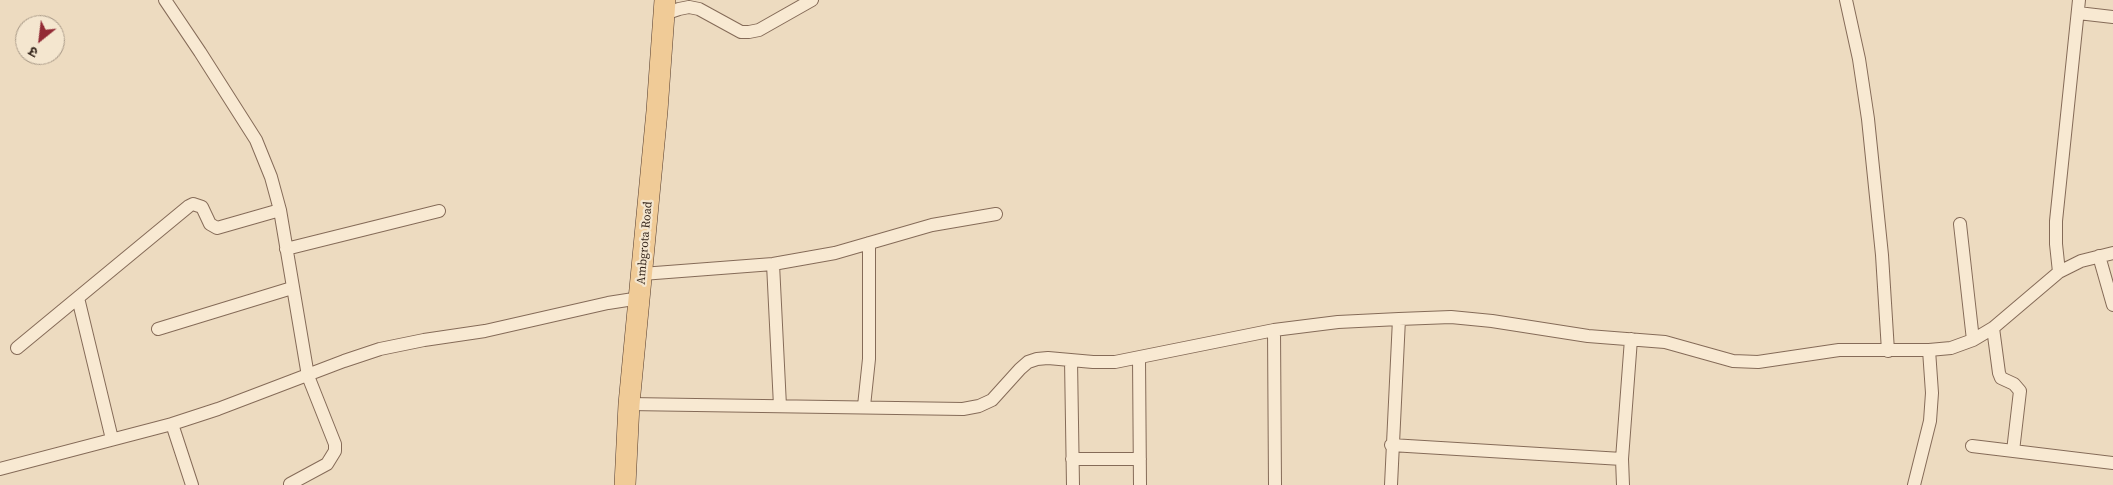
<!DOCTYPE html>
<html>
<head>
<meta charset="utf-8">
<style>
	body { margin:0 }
	#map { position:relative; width:2113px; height:485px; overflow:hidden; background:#eddbc0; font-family:"Source Serif 4","Noto Sans Devanagari",serif }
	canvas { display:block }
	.north { position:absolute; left:15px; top:15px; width:50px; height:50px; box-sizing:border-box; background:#f4e6cf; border:1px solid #a89987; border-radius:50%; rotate:209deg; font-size:14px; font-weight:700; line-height:20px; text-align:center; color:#35261c }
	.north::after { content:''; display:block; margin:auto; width:18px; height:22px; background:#922a35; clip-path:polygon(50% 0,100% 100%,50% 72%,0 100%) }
</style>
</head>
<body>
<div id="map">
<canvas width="2113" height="485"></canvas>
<div class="north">उ</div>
</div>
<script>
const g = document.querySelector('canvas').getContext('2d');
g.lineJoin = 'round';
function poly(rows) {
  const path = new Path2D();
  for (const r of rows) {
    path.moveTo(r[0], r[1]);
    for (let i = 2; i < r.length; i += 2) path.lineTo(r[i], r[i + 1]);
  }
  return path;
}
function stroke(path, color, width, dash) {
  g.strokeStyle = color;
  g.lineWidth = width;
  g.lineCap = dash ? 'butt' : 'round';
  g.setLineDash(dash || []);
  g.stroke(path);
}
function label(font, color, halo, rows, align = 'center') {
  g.font = font + ' "Source Serif 4",serif';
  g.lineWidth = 4.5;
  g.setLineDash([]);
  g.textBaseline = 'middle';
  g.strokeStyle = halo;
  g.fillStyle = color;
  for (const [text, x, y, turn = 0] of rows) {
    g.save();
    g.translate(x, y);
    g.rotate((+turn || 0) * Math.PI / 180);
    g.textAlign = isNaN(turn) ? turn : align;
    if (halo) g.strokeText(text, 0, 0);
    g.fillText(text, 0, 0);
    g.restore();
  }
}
const street = poly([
	[165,0,200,52,256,140,271,177,280,210,308,376,335,444,335,451,327,464,290,484],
	[1846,0,1859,59,1868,119,1882,255,1888,351],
	[2078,13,2113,17],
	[664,14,679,9,689,7,699,9,741,32,749,32,759,30,812,0],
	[1960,224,1973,340],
	[286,249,439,211],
	[2099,256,2113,305],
	[773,264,780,406],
	[2059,272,2056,244,2056,221,2079,0],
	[642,274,773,264,835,253,932,225,996,214],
	[78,298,112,439],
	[1993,328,1999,373,2001,378,2014,384,2020,391,2013,451],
	[158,329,292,288],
	[1274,330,1275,485],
	[17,348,189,206,193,204,202,207,210,224,217,228,280,210],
	[1139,358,1140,485],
	[1071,360,1073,485],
	[629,404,963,409,979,406,992,400,1020,369,1028,362,1037,359,1048,358,1093,362,1115,362,1274,330,1338,322,1399,319,1451,317,1492,321,1588,336,1665,342,1733,361,1758,362,1839,350,1929,350,1951,348,1973,340,1993,328,2059,272,2081,261,2113,253],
	[864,406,869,359,869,243],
	[172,424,192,485],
	[1391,445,1622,459],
	[1972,446,2113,463],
	[1072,459,1140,459],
	[0,469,172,424,218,409,344,361,380,349,424,340,485,331,608,303,640,298],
	[1391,485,1399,319],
	[1623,485,1622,459,1631,339],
	[1914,485,1930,421,1932,393,1929,350]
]);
const primary = poly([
	[625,485,629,404,657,111,665,0]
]);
stroke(street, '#856b58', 14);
stroke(primary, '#523a2d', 22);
stroke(street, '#f8e9d2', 12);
stroke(primary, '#f0cb97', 21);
label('12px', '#35261c', '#f4e6cf', [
	["Ambgrota Road",645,243,-85]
]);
</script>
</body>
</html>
